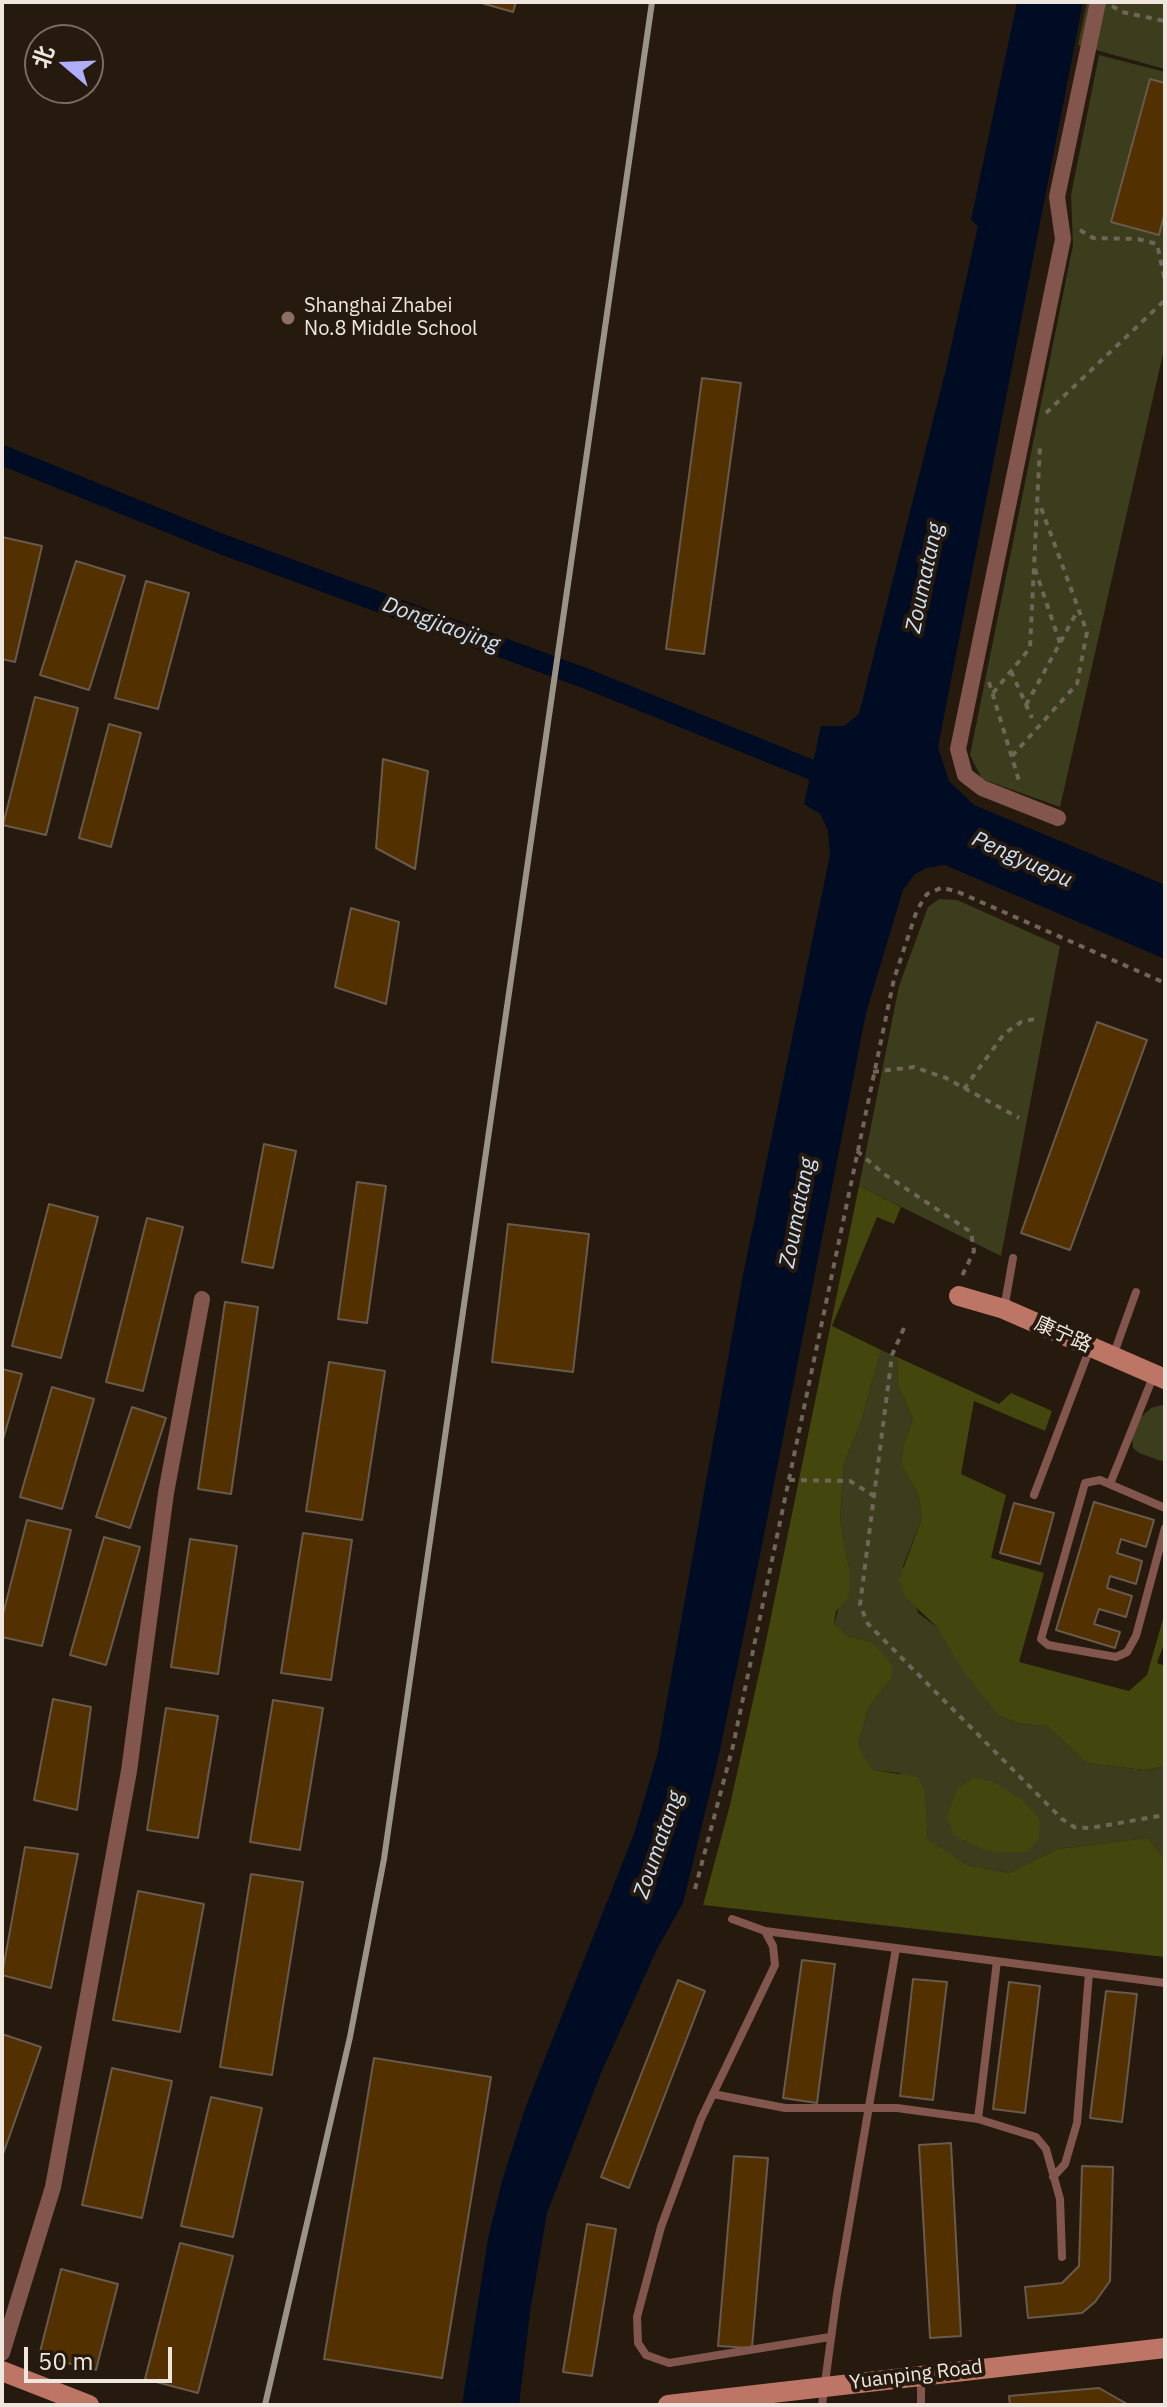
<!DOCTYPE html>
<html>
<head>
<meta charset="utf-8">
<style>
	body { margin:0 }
	#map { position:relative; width:1167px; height:2407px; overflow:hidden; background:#251a0d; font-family:"IBM Plex Sans","Noto Sans SC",sans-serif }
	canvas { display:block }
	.frame { position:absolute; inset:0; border:4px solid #efe7de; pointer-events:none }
	.north { position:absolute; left:24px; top:24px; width:80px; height:80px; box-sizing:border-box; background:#251a0d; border:2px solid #766c61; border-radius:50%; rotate:289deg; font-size:22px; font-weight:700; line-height:32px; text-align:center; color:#efe7de }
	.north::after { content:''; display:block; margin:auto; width:28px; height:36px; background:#afaefa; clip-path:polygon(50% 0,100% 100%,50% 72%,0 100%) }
	.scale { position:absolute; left:24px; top:2347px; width:148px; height:36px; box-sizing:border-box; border:4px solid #efe7de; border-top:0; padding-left:10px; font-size:24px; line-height:28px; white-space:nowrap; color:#efe7de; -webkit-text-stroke:6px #251a0d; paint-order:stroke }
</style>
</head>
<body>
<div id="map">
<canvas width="1167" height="2407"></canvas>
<div class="frame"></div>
<div class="north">北</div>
<div class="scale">50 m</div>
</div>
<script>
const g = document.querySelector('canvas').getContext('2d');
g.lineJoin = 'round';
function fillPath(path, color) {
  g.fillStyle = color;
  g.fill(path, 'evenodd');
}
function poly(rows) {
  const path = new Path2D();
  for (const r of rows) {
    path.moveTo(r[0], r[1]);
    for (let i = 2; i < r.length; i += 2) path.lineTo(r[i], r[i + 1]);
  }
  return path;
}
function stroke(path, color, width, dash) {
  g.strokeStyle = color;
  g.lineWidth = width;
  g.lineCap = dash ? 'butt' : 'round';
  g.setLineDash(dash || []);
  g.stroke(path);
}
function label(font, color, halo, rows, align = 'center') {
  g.font = font + ' "IBM Plex Sans","Noto Sans SC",sans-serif';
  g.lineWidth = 8;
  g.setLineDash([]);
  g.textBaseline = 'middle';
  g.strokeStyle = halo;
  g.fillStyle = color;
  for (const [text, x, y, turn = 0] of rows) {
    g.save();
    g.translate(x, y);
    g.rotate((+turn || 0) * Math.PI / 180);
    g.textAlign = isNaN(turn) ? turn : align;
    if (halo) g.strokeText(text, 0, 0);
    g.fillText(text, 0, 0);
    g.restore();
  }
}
fillPath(poly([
	[1087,2,1165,2,1165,69,1078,45],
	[1099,55,1165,72,1165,345,1060,807,982,779,970,755,1073,245,1071,195],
	[939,899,957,900,1060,946,1001,1256,859,1186,899,986,928,907],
	[881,1350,897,1357,898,1385,913,1419,903,1446,901,1464,918,1494,922,1518,903,1566,918,1613,938,1628,999,1716,1021,1724,1047,1726,1087,1763,1144,1770,1165,1766,1165,1859,1147,1838,1058,1849,1009,1873,967,1865,928,1841,925,1793,899,1773,873,1770,858,1745,868,1708,891,1679,872,1642,848,1636,834,1625,849,1568,840,1519,844,1463,861,1422],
	[1161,1405,1165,1407,1165,1460,1161,1461,1139,1453,1133,1448,1132,1438,1139,1419,1151,1408]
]), '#3b3d1d');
fillPath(poly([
	[859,1186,901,1207,894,1224,877,1217,832,1326,881,1350,861,1422,844,1463,840,1519,849,1568,849,1597,836,1611,834,1624,848,1636,872,1642,893,1666,891,1679,868,1708,858,1745,873,1770,918,1777,925,1793,928,1840,967,1865,1009,1873,1058,1849,1147,1838,1165,1859,1165,1957,703,1905,730,1805,765,1646],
	[897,1357,999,1404,1011,1393,1052,1411,1045,1431,974,1401,961,1474,1006,1495,991,1558,1044,1573,1019,1662,1129,1691,1147,1675,1165,1612,1165,1641,1157,1663,1165,1666,1165,1766,1144,1770,1087,1763,1047,1726,1021,1724,999,1716,962,1669,938,1628,905,1597,899,1580,922,1518,918,1494,901,1464,903,1446,913,1419,898,1385],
	[973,1778,991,1781,1021,1799,1040,1819,1039,1839,1027,1852,1000,1853,979,1848,954,1835,947,1818,957,1790]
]), '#43460d');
fillPath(poly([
	[1017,2,1083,2,938,747,949,781,974,805,1165,885,1165,959,945,865,926,868,914,875,903,890,866,1013,761,1550,719,1755,683,1903,657,1949,601,2073,547,2213,530,2312,519,2405,462,2405,488,2239,502,2181,526,2106,634,1834,657,1756,743,1275,830,855,828,830,820,814,804,804,821,726,844,726,859,714,946,369,978,226,971,220]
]), '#000b24');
stroke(poly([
	[2,455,219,543,587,679,837,780]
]), '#000b24', 20);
const building = poly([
	[478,2,516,2,513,12,478,2],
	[1150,79,1165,83,1165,212,1159,235,1111,222,1150,79],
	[702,378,741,383,704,654,666,649,702,378],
	[2,537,42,546,15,662,2,659,2,537],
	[76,561,125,576,89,690,40,675,76,561],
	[146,581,189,593,158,709,115,698,146,581],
	[35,697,78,708,46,835,3,825,35,697],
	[109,724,141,733,111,847,79,838,109,724],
	[383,759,428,771,415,869,376,848,383,759],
	[351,908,399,922,386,1004,335,987,351,908],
	[1097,1022,1147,1040,1070,1250,1021,1233,1097,1022],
	[264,1144,296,1151,273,1268,242,1262,264,1144],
	[357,1182,386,1186,367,1323,338,1319,357,1182],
	[49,1204,98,1217,61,1358,12,1346,49,1204],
	[147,1218,183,1227,143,1391,106,1382,147,1218],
	[508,1224,589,1234,573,1372,492,1362,508,1224],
	[225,1302,258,1307,231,1494,198,1489,225,1302],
	[329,1362,385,1371,362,1520,306,1511,329,1362],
	[2,1369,22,1374,2,1443,2,1369],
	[52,1387,94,1399,62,1509,20,1497,52,1387],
	[132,1407,166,1418,130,1528,96,1517,132,1407],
	[1094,1502,1154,1520,1146,1547,1121,1539,1117,1553,1142,1561,1136,1584,1110,1576,1107,1588,1132,1596,1126,1617,1099,1609,1094,1624,1120,1632,1115,1648,1056,1630,1094,1502],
	[1014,1503,1054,1513,1040,1564,1000,1553,1014,1503],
	[27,1520,71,1530,42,1646,2,1637,2,1618,27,1520],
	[303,1533,352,1540,331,1680,281,1673,303,1533],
	[104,1537,140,1547,106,1665,70,1655,104,1537],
	[190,1539,237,1546,218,1674,171,1667,190,1539],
	[53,1699,91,1707,77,1810,34,1800,53,1699],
	[273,1700,323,1708,300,1850,250,1842,273,1700],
	[166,1708,218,1716,198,1838,147,1830,166,1708],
	[25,1847,78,1854,51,1988,2,1975,25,1847],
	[251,1874,303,1882,272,2075,220,2067,251,1874],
	[138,1891,204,1904,180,2032,113,2020,138,1891],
	[802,1960,835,1964,817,2103,783,2098,802,1960],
	[913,1979,947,1982,933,2100,900,2096,913,1979],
	[678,1980,705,1991,629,2188,601,2177,678,1980],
	[1009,1982,1040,1986,1025,2113,993,2109,1009,1982],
	[1106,1991,1137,1994,1122,2122,1090,2118,1106,1991],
	[2,2034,41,2047,2,2157,2,2034],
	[374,2058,491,2077,442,2378,324,2359,374,2058],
	[112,2068,172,2081,142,2218,82,2205,112,2068],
	[211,2097,262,2108,233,2237,181,2226,211,2097],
	[951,2143,961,2336,930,2338,919,2145,951,2143],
	[734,2156,768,2158,752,2348,718,2346,734,2156],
	[1082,2166,1113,2167,1110,2281,1095,2302,1082,2313,1028,2318,1025,2287,1062,2283,1079,2266,1082,2166],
	[587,2224,616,2229,592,2376,563,2372,587,2224],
	[180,2243,233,2256,198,2393,145,2379,180,2243],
	[61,2269,118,2284,96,2370,39,2356,61,2269],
	[1099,2388,1129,2405,1010,2405,1009,2396,1099,2388]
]);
fillPath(building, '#533000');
stroke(building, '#685a4c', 2);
stroke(poly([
	[1112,6,1122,12,1165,21],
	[1080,230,1093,238,1138,239,1157,244,1165,281],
	[1046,413,1165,300],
	[1035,569,1060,643],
	[1011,671,1032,718],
	[989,682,1020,784],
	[993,693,1030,648,1040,445],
	[1026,705,1078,610],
	[1012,756,1077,684,1087,632,1040,505],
	[873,1072,914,1067,946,1078,1019,1118],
	[964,1089,1004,1034,1021,1022,1038,1018],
	[857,1151,884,1174,971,1232,974,1251,961,1278],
	[904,1328,892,1355,860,1605,868,1624,1062,1819,1074,1827,1090,1828,1165,1815],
	[789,1480,850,1481,874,1496],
	[695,1889,733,1746,894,979,917,910,927,894,941,888,956,891,1165,983]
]), '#6f6559', 4, [6, 6]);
stroke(poly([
	[1004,1309,1013,1258],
	[1113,1356,1136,1292],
	[1110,1484,1153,1377],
	[1034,1495,1090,1348],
	[1165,1508,1100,1480,1085,1483,1041,1639,1048,1645,1116,1657,1127,1652,1136,1636,1165,1528],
	[732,1919,765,1931,773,1946,775,1965,701,2119,661,2227,637,2317,638,2343,646,2355,669,2363,830,2337],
	[765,1931,1165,1983],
	[713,2094,785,2108,897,2108,978,2119,1036,2137,1046,2149,1060,2199,1062,2257],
	[978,2119,997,1961],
	[1053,2177,1065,2164,1077,2123,1089,1973],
	[921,2376,921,2405],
	[822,2405,837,2294,896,1948]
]), '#82564c', 8);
stroke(poly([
	[1058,818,982,788,965,775,958,749,1063,239,1057,197,1098,2],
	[2,2353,53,2187,129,1771,166,1493,202,1299]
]), '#82564c', 16);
stroke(poly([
	[959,1296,1004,1309,1165,1379],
	[2,2371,89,2405],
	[668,2405,1165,2348]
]), '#bd7666', 20);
stroke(poly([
	[265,2405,350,2037,384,1859,652,2]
]), '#9c9388', 6);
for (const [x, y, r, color] of [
	[288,318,8,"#8d6e63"]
]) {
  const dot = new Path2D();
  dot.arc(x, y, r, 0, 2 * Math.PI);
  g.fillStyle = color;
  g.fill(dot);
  stroke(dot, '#251a0d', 3);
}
label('20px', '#efe7de', '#251a0d', [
	["Shanghai Zhabei",304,306],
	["No.8 Middle School",304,329]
], 'left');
label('20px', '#efe7de', '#251a0d', [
	["康宁路",1063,1335,24],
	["Yuanping Road",916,2375,-7]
]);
label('italic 22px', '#cce1fb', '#251a0d', [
	["Zoumatang",925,578,-78],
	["Dongjiaojing",441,625,20],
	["Pengyuepu",1022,860,24],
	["Zoumatang",798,1213,-79],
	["Zoumatang",659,1845,-71]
]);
</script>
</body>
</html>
